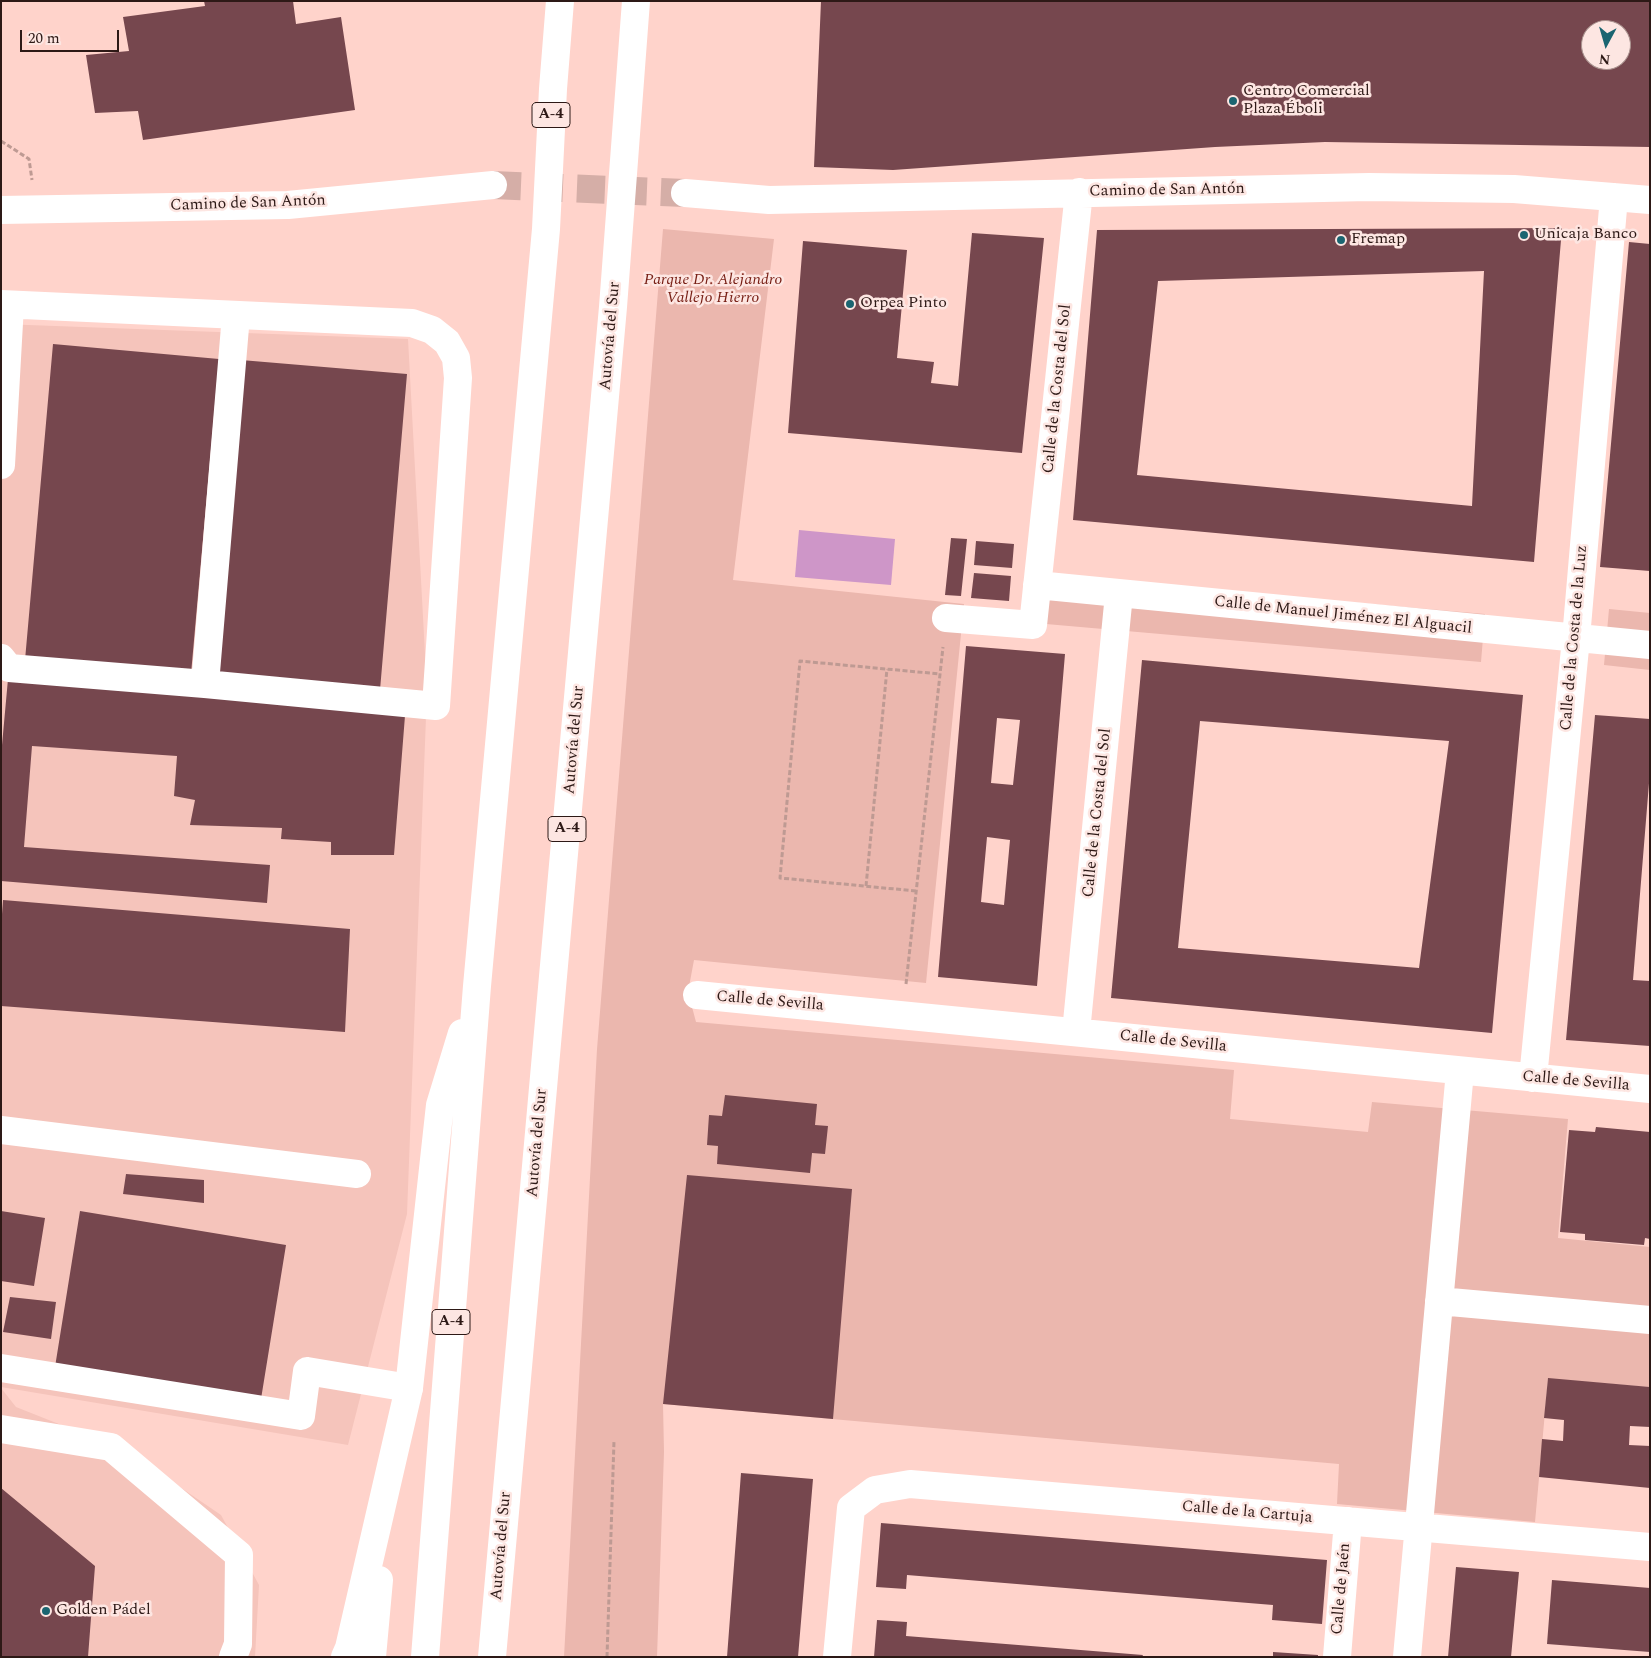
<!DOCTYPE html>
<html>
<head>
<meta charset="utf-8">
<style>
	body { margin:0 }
	#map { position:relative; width:1651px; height:1658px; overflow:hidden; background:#ffd3cb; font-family:Spectral,serif }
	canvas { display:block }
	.frame { position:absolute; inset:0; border:2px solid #2d1916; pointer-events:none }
	.north { position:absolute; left:1581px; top:20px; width:50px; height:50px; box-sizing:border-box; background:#fde6e2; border:1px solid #aa9490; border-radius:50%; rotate:186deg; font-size:14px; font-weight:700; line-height:20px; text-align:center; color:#2d1916 }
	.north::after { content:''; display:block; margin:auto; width:18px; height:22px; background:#1b6571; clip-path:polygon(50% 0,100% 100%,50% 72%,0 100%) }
	.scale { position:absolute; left:20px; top:30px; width:99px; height:22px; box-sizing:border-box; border:2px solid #2d1916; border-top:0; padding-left:6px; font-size:15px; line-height:18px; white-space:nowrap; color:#2d1916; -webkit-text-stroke:4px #fde6e2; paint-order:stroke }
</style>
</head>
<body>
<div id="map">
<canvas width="1651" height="1658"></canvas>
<div class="frame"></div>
<div class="north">N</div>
<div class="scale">20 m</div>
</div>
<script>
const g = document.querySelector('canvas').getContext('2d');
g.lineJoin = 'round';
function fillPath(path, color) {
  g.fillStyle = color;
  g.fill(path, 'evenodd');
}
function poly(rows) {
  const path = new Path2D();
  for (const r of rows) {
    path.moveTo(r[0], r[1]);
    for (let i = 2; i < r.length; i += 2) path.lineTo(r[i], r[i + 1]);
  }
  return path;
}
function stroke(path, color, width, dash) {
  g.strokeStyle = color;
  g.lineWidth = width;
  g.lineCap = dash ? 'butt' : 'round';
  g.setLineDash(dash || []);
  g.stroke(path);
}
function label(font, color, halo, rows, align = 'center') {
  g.font = font + ' Spectral,serif';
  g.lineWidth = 5;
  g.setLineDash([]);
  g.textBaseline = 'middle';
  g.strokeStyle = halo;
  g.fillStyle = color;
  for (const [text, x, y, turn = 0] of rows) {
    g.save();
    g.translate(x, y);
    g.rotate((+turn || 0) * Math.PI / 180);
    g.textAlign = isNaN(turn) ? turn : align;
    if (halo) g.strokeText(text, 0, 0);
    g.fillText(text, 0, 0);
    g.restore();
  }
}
fillPath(poly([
	[1,324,408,339,427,691,407,1214,348,1445,1,1387],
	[1,1388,16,1407,127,1451,221,1515,259,1585,255,1657,1,1657]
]), '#f5c4bb');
fillPath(poly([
	[663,229,774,239,733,580,964,604,926,983,694,960,688,992,696,1022,1234,1070,1230,1119,1368,1132,1372,1102,1568,1119,1558,1238,1650,1247,1650,1387,1548,1379,1535,1522,1337,1504,1339,1464,663,1404,664,1452,657,1657,564,1657,597,1049],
	[1050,576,1485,614,1481,662,1046,624],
	[1609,609,1650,613,1650,670,1604,665]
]), '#ebb7ae');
fillPath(poly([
	[799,530,895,539,891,585,795,577]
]), '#ce96c8');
fillPath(poly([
	[204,1,293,1,296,24,341,17,355,110,143,140,138,111,95,113,86,55,129,51,123,17,205,6],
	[821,1,1650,1,1650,147,1325,142,1215,147,893,170,814,167],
	[1591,30,1621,30,1621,60,1591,60],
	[1562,228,1534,562,1073,520,1097,230],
	[1484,271,1472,506,1137,475,1158,281],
	[972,233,1044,238,1022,453,788,433,803,241,907,250,897,358,934,362,931,383,958,386],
	[1629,242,1650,244,1650,571,1600,567],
	[53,344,219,359,191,674,25,660],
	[241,360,407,374,380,690,214,675],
	[951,538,967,539,961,596,945,595],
	[976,541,1014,544,1012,568,974,565],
	[974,573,1011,576,1009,601,971,598],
	[966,646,1065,654,1037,986,938,977],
	[997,718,1020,720,1013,785,991,783],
	[987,837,1010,840,1004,905,981,902],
	[1142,660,1523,695,1492,1033,1111,998],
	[1200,721,1449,741,1419,968,1178,948],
	[9,668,406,703,394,855,331,855,331,842,281,839,282,828,190,825,195,800,174,796,177,756,32,746,24,847,270,865,267,903,1,881,1,756],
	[1595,715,1650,719,1650,771,1633,980,1650,981,1650,1046,1566,1040],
	[3,900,350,929,345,1032,1,1006,1,928],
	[725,1095,817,1104,815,1125,828,1126,825,1154,812,1153,810,1173,717,1164,718,1146,707,1145,709,1115,722,1116],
	[1596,1127,1650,1132,1650,1239,1645,1238,1644,1245,1585,1240,1585,1234,1560,1232,1569,1130,1595,1132],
	[126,1174,204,1180,204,1203,123,1194],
	[687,1175,852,1189,833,1419,663,1404],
	[1,1211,45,1218,34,1286,1,1281],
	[80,1211,286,1245,261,1399,55,1367],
	[10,1297,56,1302,51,1339,3,1332],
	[1548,1378,1650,1387,1650,1427,1630,1426,1629,1445,1650,1446,1650,1488,1539,1477,1542,1439,1563,1441,1564,1420,1544,1418],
	[741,1473,813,1479,798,1657,727,1657],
	[1,1488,95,1566,88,1657,1,1657],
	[881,1523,1327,1560,1322,1624,1272,1620,1273,1605,907,1575,906,1589,876,1587],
	[1456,1567,1519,1572,1511,1657,1448,1657],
	[1552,1580,1650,1588,1650,1652,1547,1644],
	[877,1620,907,1622,906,1636,1143,1655,1142,1657,874,1657],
	[1273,1652,1318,1655,1318,1657,1273,1657]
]), '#76474e');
stroke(poly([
	[493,185,685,193]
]), '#d5aea7', 28, [28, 14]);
stroke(poly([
	[1,141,29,159,32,180],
	[866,886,887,669],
	[916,891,780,878,800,661,940,674],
	[906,984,943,647],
	[607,1657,614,1441]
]), '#be9a93', 3, [5, 2.5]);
stroke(poly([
	[685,193,769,200,1369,187,1514,189,1650,200],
	[1,210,288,205,493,185],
	[1,304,412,323,432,330,447,342,456,358,458,378,436,706,205,684,9,668,1,658],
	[1,465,10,305],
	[1037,585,1650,645],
	[946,618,1033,625,1079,192],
	[205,684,236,315],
	[697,995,1650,1089],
	[1076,1032,1119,594],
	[1533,1078,1576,638,1614,197],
	[1,1130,357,1174],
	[1439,1301,1650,1320],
	[1,1368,301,1416,307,1371,409,1388],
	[1,1429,111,1447,239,1555,238,1644,233,1657],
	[837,1657,851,1508,875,1490,910,1484,1650,1547],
	[1337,1657,1348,1521],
	[1407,1657,1460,1071]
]), '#fff', 28);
stroke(poly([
	[345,1657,349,1648,409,1388,440,1105,462,1033],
	[372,1657,379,1580],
	[425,1657,477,986,546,229,553,89,560,1],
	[492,1657,613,307,636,1]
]), '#fff', 28);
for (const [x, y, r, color] of [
	[1233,101,5,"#1b6571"],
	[1524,235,5,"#1b6571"],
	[1341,240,5,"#1b6571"],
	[850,304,5,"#1b6571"],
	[46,1611,5,"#1b6571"]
]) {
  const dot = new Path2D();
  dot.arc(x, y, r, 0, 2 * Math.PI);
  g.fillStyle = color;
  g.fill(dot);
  stroke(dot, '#fde6e2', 2);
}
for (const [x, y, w] of [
	[551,115,38],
	[567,829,38],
	[451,1322,38]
]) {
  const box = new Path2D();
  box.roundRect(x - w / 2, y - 12.5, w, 25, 4);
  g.fillStyle = '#fde6e2';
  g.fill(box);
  stroke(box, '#2d1916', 1);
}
label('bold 15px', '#2d1916', null, [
	["A-4",551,115],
	["A-4",567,829],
	["A-4",451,1322]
]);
label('16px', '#2d1916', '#fde6e2', [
	["Centro Comercial",1243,92],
	["Plaza Éboli",1243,110],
	["Unicaja Banco",1534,235],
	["Fremap",1351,240],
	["Orpea Pinto",860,304],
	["Golden Pádel",56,1611]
], 'left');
label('16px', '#2d1916', '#fde6e2', [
	["Camino de San Antón",1167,191,-1],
	["Camino de San Antón",248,204,-2],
	["Autovía del Sur",611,336,-85],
	["Calle de la Costa del Sol",1058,389,-84],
	["Calle de Manuel Jiménez El Alguacil",1343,616,6],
	["Calle de la Costa de la Luz",1575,638,-85],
	["Autovía del Sur",575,740,-85],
	["Calle de la Costa del Sol",1098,813,-84],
	["Calle de Sevilla",770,1002,5],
	["Calle de Sevilla",1173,1042,6],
	["Calle de Sevilla",1576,1082,5],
	["Autovía del Sur",538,1143,-85],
	["Calle de la Cartuja",1247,1513,5],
	["Autovía del Sur",502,1546,-85],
	["Calle de Jaén",1342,1589,-85]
]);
label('italic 16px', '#771e14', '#fde6e2', [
	["Parque Dr. Alejandro",713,281],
	["Vallejo Hierro",713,299]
]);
</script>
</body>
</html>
